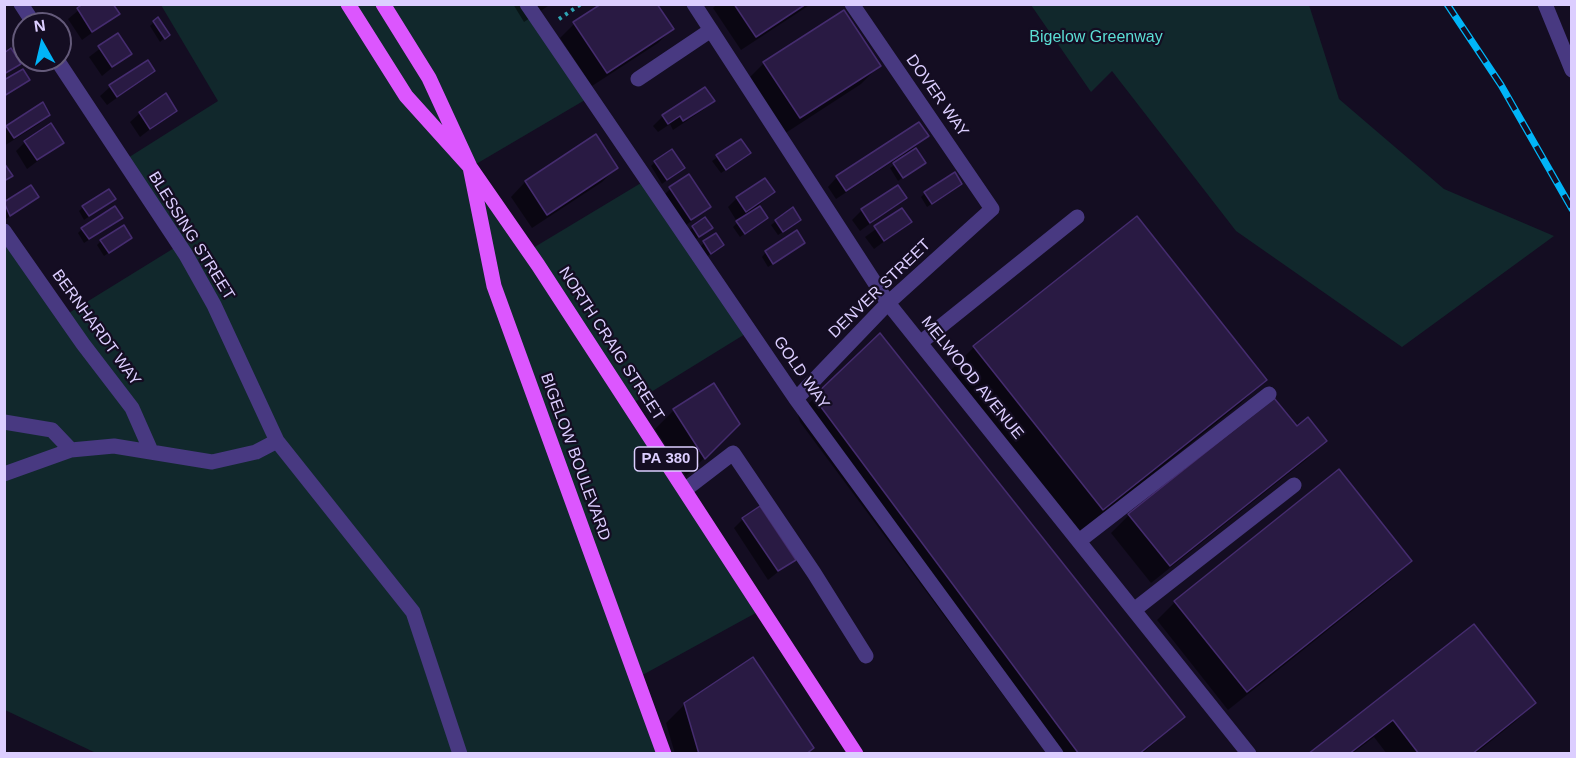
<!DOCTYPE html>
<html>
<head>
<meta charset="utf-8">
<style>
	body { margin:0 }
	#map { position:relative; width:1576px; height:758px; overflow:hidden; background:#140d22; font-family:Helvetica,sans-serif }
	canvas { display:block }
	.frame { position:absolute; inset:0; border:6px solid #dcceff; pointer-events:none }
	.north { position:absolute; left:12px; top:12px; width:60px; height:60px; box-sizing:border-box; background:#140d22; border:2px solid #645a7a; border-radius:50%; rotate:352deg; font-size:16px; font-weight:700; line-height:24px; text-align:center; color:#dcceff }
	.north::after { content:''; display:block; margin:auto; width:21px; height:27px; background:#01b5f8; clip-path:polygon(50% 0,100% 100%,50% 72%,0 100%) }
</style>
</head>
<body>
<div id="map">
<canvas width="1576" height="758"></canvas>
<div class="frame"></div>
<div class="north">N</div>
</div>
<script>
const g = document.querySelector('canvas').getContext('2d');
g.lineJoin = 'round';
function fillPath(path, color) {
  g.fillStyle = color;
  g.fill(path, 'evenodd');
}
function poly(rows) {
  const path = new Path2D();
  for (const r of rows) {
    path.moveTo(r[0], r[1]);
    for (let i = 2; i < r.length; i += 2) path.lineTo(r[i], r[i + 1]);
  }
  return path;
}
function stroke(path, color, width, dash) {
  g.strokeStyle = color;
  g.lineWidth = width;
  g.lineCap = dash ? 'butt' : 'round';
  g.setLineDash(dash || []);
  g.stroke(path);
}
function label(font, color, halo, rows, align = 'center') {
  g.font = font + ' Helvetica,sans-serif';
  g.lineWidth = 4.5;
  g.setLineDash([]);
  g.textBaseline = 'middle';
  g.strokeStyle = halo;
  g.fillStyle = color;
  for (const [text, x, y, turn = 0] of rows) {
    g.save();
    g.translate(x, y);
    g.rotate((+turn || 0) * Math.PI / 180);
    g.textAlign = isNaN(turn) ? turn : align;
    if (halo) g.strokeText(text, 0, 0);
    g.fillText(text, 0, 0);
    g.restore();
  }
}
fillPath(poly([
	[161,5,527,5,590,97,471,167,528,251,646,180,750,331,630,405,763,609,637,678,664,753,96,753,5,710,4,231,64,316,179,245,123,161,218,101],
	[1031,5,1309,5,1339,99,1444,189,1554,236,1402,347,1236,231,1112,71,1091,92]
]), '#11282c');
fillPath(poly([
	[86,4,118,14,82,40,68,19],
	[513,4,551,4,524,22],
	[717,4,811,4,741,50,713,8],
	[154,22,168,35,160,42,150,26],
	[574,24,672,29,658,43,592,86,560,38],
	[118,35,130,53,102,76,89,57],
	[4,54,19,64,4,76],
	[148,62,154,71,107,105,100,96,110,87],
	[764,63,879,66,861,84,781,136,746,81],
	[705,89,713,101,703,110,673,130,670,124,658,132,653,126,663,116],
	[42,104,49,114,39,124,4,146,4,129],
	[175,110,140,137,130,122,140,113],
	[596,136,616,168,602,182,532,228,511,197,525,182],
	[927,136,914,148,924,162,898,181,890,168,905,157,903,155,836,199,828,187,837,177],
	[741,141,745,157,721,173,712,161],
	[25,142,62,143,27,169,16,151],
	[655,162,683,168,662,184,651,166],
	[961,184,927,207,921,197,925,193],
	[31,187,37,197,6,219,4,204],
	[898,187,905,198,860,231,852,220,862,210],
	[670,189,710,207,681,229,661,198],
	[773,192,758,206,766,218,740,237,733,227,742,218,736,220,728,207,737,198],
	[114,199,84,220,79,211,83,207],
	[792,209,795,224,778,235,771,225],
	[902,210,910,222,874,249,865,237],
	[1136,218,1265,380,1240,404,1078,534,949,372,974,347],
	[116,222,84,243,78,233,82,229],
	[693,227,707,232,694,240,689,231],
	[130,238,104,256,97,245,101,241],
	[704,243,718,249,706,257,700,247],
	[798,247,768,267,762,257,766,252],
	[713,385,739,424,686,476,655,429,674,410],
	[816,396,1183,717,1142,754,1047,754,800,422,798,415],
	[1297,428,1325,441,1307,459,1151,583,1111,533,1129,515],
	[743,519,794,559,768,580,734,528],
	[1410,561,1392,579,1228,710,1157,620,1175,602],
	[1474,626,1534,703,1516,721,1475,754,1387,754,1374,737,1352,754,1311,754],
	[685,704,806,754,675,754,666,723]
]), '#0007');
const building = poly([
	[83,4,113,4,120,14,92,32,77,8,83,4],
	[601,4,657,4,674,29,607,73,573,22,601,4],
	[734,4,806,4,756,37,734,4],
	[844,10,881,66,800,118,763,62,844,10],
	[158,17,170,35,165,39,153,21,158,17],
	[118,33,132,54,112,67,98,46,118,33],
	[11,48,21,64,4,74,4,53,11,48],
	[148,60,155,71,117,97,109,85,148,60],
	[23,69,30,80,4,96,4,80,23,69],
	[705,87,715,101,683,121,680,116,668,124,662,115,705,87],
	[166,93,177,111,150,129,139,112,166,93],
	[43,102,50,115,14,138,6,126,43,102],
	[919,122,929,136,846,191,836,176,919,122],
	[51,123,64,143,37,160,24,141,51,123],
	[596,134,618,168,547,215,525,181,596,134],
	[741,139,751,153,726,170,716,155,741,139],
	[916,148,926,163,903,178,893,163,916,148],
	[672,149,685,168,667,180,654,161,672,149],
	[4,163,13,176,4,181,4,163],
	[955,172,962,184,932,204,924,192,955,172],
	[689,174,711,207,691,220,669,187,689,174],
	[765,178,775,192,746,212,736,197,765,178],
	[31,185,39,197,10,216,4,202,31,185],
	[898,185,907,198,870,223,861,209,898,185],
	[109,189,116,199,89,216,82,206,109,189],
	[115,206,123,218,89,239,81,228,115,206],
	[760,206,768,218,745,234,736,221,760,206],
	[793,207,801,220,783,232,775,220,793,207],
	[902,208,912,222,884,241,874,226,902,208],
	[1137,216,1267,380,1103,510,973,346,1137,216],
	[705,217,713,228,699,237,692,226,705,217],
	[124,225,132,238,109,253,100,240,124,225],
	[797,230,805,243,773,264,765,251,797,230],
	[716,233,724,245,711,254,703,241,716,233],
	[880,333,1185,717,1139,754,1079,754,818,403,815,395,880,333],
	[714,383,740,424,705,459,673,409,714,383],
	[1274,398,1297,426,1308,417,1327,441,1170,566,1128,514,1274,398],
	[1339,469,1412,561,1247,692,1174,601,1339,469],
	[760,506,796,560,778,571,742,518,760,506],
	[1474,624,1536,703,1472,754,1419,754,1393,720,1349,754,1308,754,1474,624],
	[753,657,814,748,806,754,699,754,684,703,753,657]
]);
fillPath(building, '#291a43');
stroke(building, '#452c6f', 1.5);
stroke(poly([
	[559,19,581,4]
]), '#2ea4b3', 4, [3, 4.5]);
stroke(poly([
	[21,4,34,24],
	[527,4,796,399,1056,754],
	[694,4,888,303,1249,754],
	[1545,4,1572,70],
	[57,60,186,255,214,305,277,441,413,612,460,754],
	[638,79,711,30],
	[4,231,83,344,132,408,151,451],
	[920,343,1077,217],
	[796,399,888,303,992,209,852,4],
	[4,422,52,430,71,450],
	[4,474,71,450,114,446,212,462,256,452,277,441],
	[686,489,733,453,814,573,866,656],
	[1079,541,1269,394],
	[1134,610,1294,485]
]), '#483981', 15);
stroke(poly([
	[348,4,406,96,470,167,538,265,856,754],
	[383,4,429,78,470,167,494,286,664,754]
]), '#dc56fe', 15);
const rail = poly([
	[1447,4,1501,85,1572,209]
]);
stroke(rail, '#01b5f8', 7);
stroke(rail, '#140d22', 4.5, [14]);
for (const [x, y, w] of [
	[666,459,63]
]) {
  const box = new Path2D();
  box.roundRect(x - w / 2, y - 12, w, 24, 4.5);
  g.fillStyle = '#140d22';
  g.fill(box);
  stroke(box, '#dcceff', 1.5);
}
label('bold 15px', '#dcceff', null, [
	["PA 380",666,459]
]);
label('16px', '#5bded4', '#140d22', [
	["Bigelow Greenway",1096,38]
]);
label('16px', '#dcceff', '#140d22', [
	["DOVER WAY",937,96,55],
	["BLESSING STREET",191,236,58],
	["DENVER STREET",880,289,-44],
	["BERNHARDT WAY",96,328,54],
	["NORTH CRAIG STREET",611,344,57],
	["GOLD WAY",801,373,55],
	["MELWOOD AVENUE",972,378,51],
	["BIGELOW BOULEVARD",575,457,70]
]);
</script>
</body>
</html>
